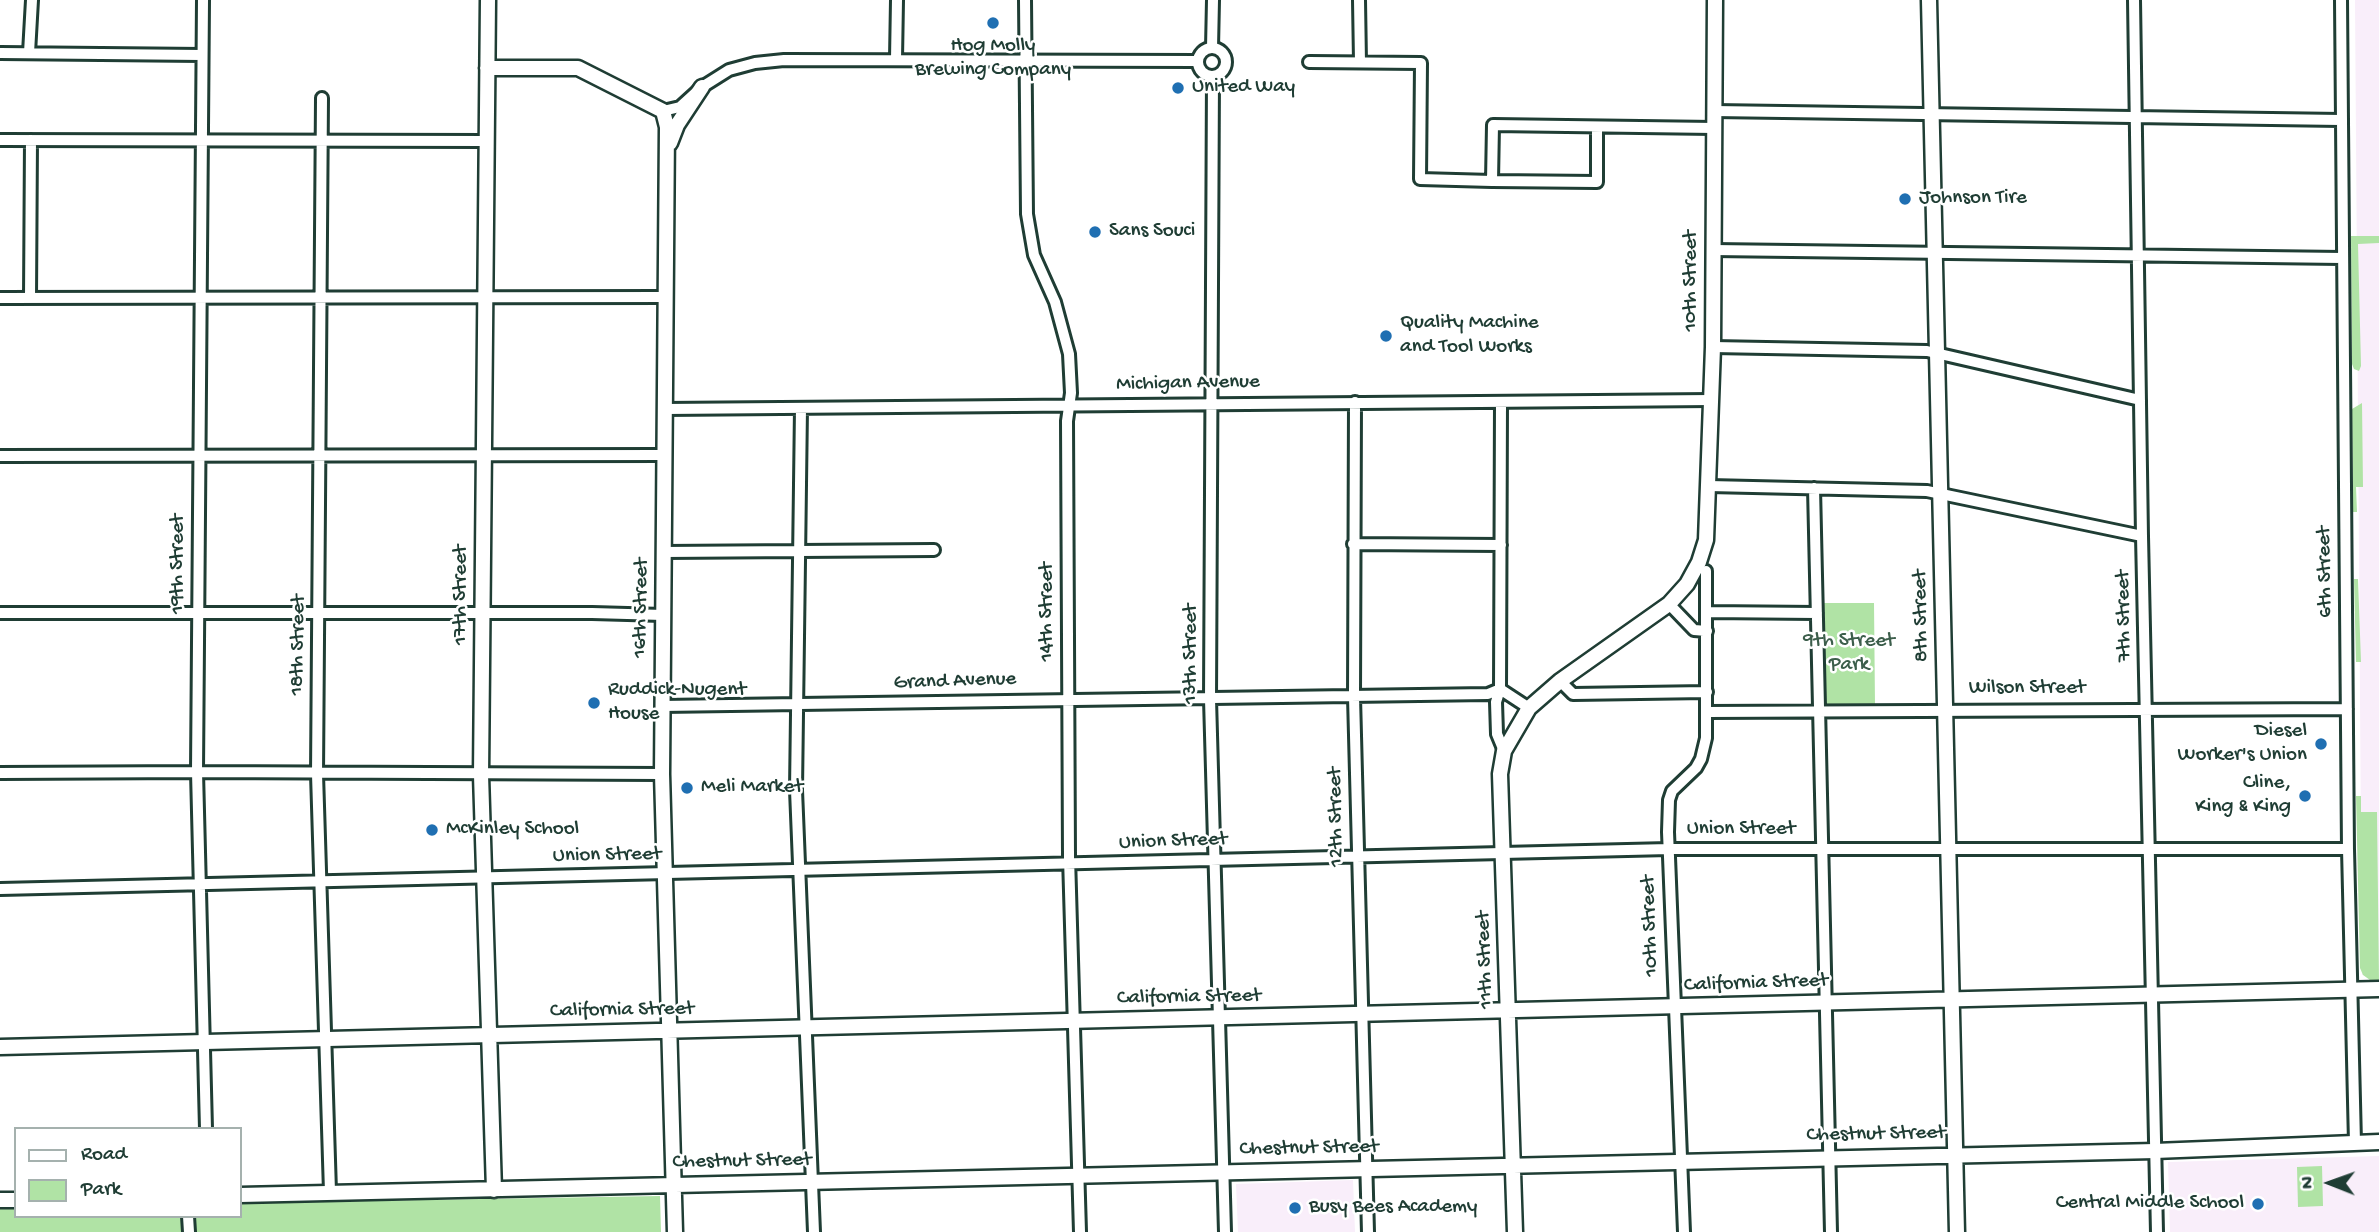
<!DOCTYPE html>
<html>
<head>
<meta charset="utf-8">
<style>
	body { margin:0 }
	#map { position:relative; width:2379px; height:1232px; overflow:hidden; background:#fff; font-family:"Gochi Hand",sans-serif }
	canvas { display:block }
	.legend { position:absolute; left:14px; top:1127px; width:228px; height:91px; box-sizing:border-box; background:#fff; border:2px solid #a5b1ae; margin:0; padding:9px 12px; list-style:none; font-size:21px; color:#1f3d34 }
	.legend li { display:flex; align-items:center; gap:14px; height:35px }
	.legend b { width:35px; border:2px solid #a5b1ae }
	.north { position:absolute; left:2295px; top:1148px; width:70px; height:70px; -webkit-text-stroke:5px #fff; paint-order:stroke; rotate:271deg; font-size:19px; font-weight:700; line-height:28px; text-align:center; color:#1f3d34 }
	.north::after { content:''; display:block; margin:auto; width:24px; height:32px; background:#1f3d34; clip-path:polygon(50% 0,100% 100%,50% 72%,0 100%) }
</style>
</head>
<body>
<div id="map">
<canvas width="2379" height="1232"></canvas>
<ul class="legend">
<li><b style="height:9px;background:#fff"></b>Road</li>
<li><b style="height:19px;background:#b0e3a5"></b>Park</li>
</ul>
<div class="north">N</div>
</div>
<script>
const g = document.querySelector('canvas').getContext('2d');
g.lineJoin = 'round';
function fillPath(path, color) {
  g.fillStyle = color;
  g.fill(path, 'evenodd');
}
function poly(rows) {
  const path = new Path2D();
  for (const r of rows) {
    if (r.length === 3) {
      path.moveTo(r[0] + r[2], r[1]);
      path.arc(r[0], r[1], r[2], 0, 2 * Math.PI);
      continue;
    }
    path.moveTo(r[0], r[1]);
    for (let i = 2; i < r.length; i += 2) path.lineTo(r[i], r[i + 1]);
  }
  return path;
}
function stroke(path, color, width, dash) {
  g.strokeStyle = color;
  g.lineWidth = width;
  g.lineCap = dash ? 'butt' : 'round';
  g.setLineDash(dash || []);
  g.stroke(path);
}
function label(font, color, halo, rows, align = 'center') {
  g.font = font + ' "Gochi Hand",sans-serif';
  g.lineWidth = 5;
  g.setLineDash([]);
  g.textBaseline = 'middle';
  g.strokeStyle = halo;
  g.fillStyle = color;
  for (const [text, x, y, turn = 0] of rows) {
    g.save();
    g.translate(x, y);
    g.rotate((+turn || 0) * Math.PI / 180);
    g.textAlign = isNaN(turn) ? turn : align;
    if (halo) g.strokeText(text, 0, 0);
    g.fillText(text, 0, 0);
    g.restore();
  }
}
fillPath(poly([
	[2355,0,2379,0,2379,975,2362,975],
	[2379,1156,2379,1232,2170,1232,2168,1162],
	[1353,1180,1355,1232,1238,1232,1236,1184]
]), '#f9eefa');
fillPath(poly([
	[2351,236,2379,236,2379,243,2358,244,2361,366,2359,371,2354,369,2352,364],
	[2362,403,2363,487,2356,487,2357,512,2353,512,2352,409],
	[2354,579,2358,579,2361,662,2356,662],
	[1822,603,1874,603,1875,705,1824,706],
	[2356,796,2361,796,2361,812,2377,812,2379,981,2370,980,2363,975,2360,968],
	[2322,1166,2323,1206,2298,1207,2297,1167],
	[660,1196,661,1232,196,1232,195,1216,240,1216,240,1203],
	[0,1200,16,1200,16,1216,188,1216,188,1232,0,1232]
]), '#b0e3a5');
const minor = poly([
	[203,0,197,772,206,1129],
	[1025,0,1027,214,1034,255,1055,302,1069,354,1071,393,1067,421,1069,857,1080,1232],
	[1359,0,1360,62],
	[2134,0,2142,536,2157,1232],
	[2341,0,2348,849,2355,1143],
	[1212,62,14],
	[1212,48,1213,0],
	[0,53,202,55],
	[29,53,32,0],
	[896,59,897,0],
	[1309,62,1421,63,1420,179,1492,181],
	[1213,76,1210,699,1225,1232],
	[322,98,317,774,330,1192],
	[663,111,680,107,702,87,729,70,755,63,784,60,1198,61],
	[1714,111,2341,120],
	[1597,127,1597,182,1492,181,1493,125,1714,128],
	[0,140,487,141],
	[1713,250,2342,258],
	[0,298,665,297],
	[30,298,31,140],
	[1713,347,1927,351,2140,400],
	[1355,402,1354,697,1368,1232],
	[1501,402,1500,689,1529,708],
	[801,408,796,790,814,1232],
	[665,409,1712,400],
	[0,456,664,455],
	[1709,486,1927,491,2142,536],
	[1814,488,1831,1232],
	[1353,544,1501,545],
	[664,552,934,550],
	[1669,604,1694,630,1707,631],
	[1706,612,1817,613],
	[0,613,592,613,663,615],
	[1560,681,1573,694,1707,692],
	[1500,689,1496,702,1497,734,1504,751],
	[662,706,1488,694,1500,689],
	[1707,712,2347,709],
	[0,773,197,772,662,774],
	[0,889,1669,849,2348,849],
	[188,1216,189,1232],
	[1684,1232,1668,832,1669,800,1672,791,1696,768,1701,759,1706,738,1706,571]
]);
const tertiary = poly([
	[488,0,481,775,494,1190],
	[1929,0,1957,1232],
	[487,68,578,68,663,111,667,127,662,774,675,1232],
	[670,143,677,125,702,87],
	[0,1047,2379,989],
	[240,1195,2155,1151,2379,1142],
	[0,1200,16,1200],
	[1515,1232,1500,774,1504,751,1529,708,1560,681,1669,604,1687,584,1699,562,1706,540,1713,347,1715,0]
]);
stroke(minor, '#1f3d34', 16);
stroke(tertiary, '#1f3d34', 19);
stroke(minor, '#fff', 10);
stroke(tertiary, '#fff', 14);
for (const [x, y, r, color] of [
	[993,23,7,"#1f6fb2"],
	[1178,88,7,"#1f6fb2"],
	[1905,199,7,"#1f6fb2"],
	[1095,232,7,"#1f6fb2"],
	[1386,336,7,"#1f6fb2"],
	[594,703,7,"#1f6fb2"],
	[2321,744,7,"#1f6fb2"],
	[687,788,7,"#1f6fb2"],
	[2305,796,7,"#1f6fb2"],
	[432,830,7,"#1f6fb2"],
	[2258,1204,7,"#1f6fb2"],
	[1295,1208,7,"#1f6fb2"]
]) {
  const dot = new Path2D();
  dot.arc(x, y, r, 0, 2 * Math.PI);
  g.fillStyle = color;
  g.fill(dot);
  stroke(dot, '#fff', 2.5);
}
label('21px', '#1f3d34', '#fff', [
	["Hog Molly",993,47,"center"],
	["Brewing Company",993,71,"center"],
	["United Way",1192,88],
	["Johnson Tire",1919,199],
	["Sans Souci",1109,232],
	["Quality Machine",1400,324],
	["and Tool Works",1400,348],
	["Ruddick-Nugent",608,691],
	["House",608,715],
	["Diesel",2307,732,"right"],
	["Worker's Union",2307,756,"right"],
	["Cline,",2291,784,"right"],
	["King & King",2291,808,"right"],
	["Meli Market",701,788],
	["McKinley School",446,830],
	["Central Middle School",2244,1204,"right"],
	["Busy Bees Academy",1309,1208]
], 'left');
label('21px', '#1f3d34', '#fff', [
	["10th Street",1692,281,-90],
	["Michigan Avenue",1188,384,-1],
	["19th Street",179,564,-90],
	["6th Street",2326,572,-91],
	["17th Street",462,595,-90],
	["16th Street",642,608,-89],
	["14th Street",1048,612,-90],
	["8th Street",1922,616,-91],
	["7th Street",2125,616,-91],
	["18th Street",299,645,-89],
	["13th Street",1192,654,-90],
	["Grand Avenue",955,682,-2],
	["Wilson Street",2027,689],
	["12th Street",1337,817,-91],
	["Union Street",1741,830],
	["Union Street",1173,842,-2],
	["Union Street",607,856,-1],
	["10th Street",1651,926,-92],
	["11th Street",1486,960,-92],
	["California Street",1756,984,-2],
	["California Street",1189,998,-1],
	["California Street",622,1011,-1],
	["Chestnut Street",1876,1135,-1],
	["Chestnut Street",1309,1149,-1],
	["Chestnut Street",742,1162,-1]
]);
label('21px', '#3c5e4b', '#fff', [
	["9th Street",1849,642],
	["Park",1849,666]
]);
</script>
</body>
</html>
